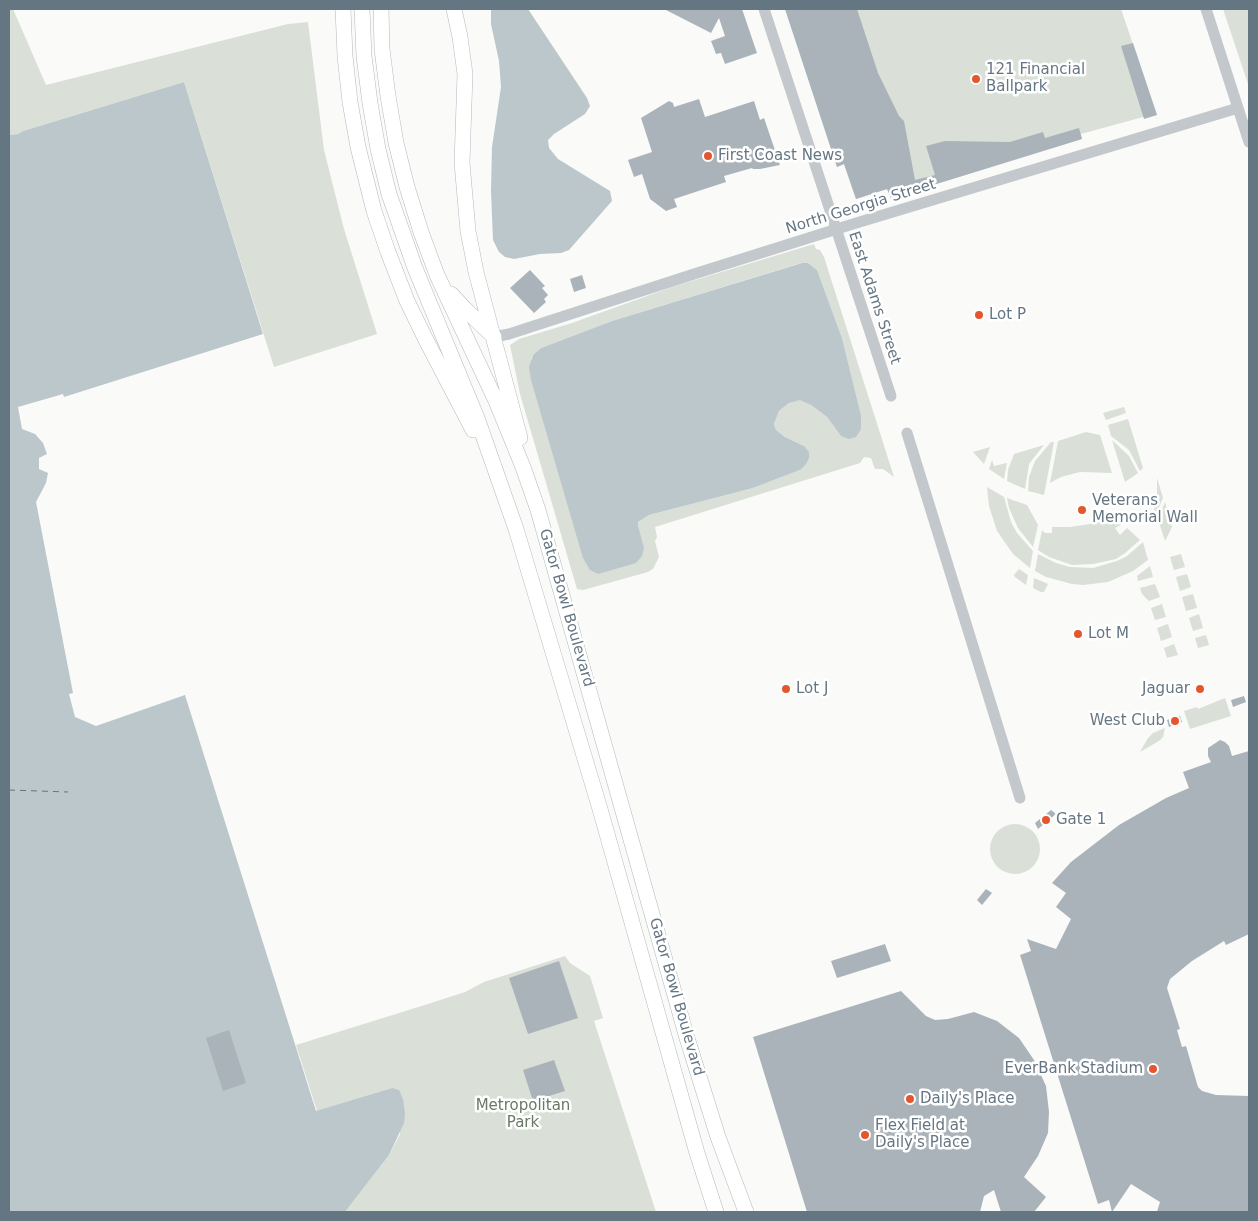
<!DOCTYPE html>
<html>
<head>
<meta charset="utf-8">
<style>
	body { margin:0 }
	#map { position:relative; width:1258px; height:1221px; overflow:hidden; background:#fafaf8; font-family:"DejaVu Sans",sans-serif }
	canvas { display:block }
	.frame { position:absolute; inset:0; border:10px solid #657683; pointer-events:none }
</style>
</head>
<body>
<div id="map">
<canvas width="1258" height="1221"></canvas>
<div class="frame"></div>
</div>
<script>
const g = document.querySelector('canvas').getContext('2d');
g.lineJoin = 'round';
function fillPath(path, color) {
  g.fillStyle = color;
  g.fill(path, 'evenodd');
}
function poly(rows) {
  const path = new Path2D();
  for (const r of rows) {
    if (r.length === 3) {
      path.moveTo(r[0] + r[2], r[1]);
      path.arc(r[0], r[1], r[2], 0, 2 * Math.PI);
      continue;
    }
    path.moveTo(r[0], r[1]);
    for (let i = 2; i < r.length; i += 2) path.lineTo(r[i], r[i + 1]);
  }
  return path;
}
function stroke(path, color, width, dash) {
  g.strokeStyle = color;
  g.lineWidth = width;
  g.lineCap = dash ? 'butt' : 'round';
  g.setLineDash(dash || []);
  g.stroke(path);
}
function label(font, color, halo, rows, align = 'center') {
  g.font = font + ' "DejaVu Sans",sans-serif';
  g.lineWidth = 5;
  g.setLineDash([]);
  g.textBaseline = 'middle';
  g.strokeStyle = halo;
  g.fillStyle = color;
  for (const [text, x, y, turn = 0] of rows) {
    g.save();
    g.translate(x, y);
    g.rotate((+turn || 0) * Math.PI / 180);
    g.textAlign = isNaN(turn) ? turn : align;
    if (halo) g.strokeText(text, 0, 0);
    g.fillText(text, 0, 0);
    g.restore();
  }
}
fillPath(poly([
	[9,9,13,9,46,85,288,24,308,22,324,150,344,229,377,334,274,367,184,82,23,131,18,134,9,135],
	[785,9,1121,9,1157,115,1143,117,1081,134,1082,139,891,198,887,189,856,199,844,164,837,167],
	[1223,9,1249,9,1249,95,1248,84],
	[814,244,816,249,820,250,824,257,894,477,883,469,875,469,871,458,864,457,860,463,655,527,657,537,655,541,659,557,653,569,648,572,583,590,577,589,520,394,510,345,519,339,572,323,672,287],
	[801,263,808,263,817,270,842,338,861,415,841,436,827,417,811,405,800,399,789,403,779,411,774,424,776,430,785,437,804,446,800,470,753,488,649,515,638,522,638,526,531,359,533,355,541,348,612,321],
	[1124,407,1126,413,1106,420,1103,413],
	[1128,419,1143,468,1140,471,1129,450,1111,436,1108,425],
	[1086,432,1100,435,1112,473,1080,472,1061,477,1050,483,1058,441],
	[1112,440,1129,456,1138,473,1125,482],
	[1051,442,1054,442,1044,495,1028,491,1029,477,1035,461],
	[1044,445,1029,464,1025,489,1007,481,1008,470,1014,454],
	[990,447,984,464,973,452],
	[992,460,994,466,1007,463,1004,479,989,469],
	[1157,478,1163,498,1156,514,1154,507,1157,495],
	[987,487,1004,497,1011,522,1017,533,1033,551,1030,568,1013,554,997,531,989,506],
	[1007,498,1027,505,1038,525,1033,547,1018,528,1009,508],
	[1165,502,1172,527,1165,541,1158,519],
	[1121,513,1124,523,1115,528,1120,535,1127,528,1140,540,1125,553,1116,559,1093,564,1072,565,1049,557,1038,550,1042,530,1045,533,1052,533,1052,527,1070,527,1090,524],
	[1143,542,1148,560,1133,571,1108,582,1083,585,1072,584,1046,577,1035,571,1038,554,1056,563,1070,567,1093,568,1117,561,1127,556],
	[1181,554,1185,567,1174,570,1170,557],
	[1150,566,1153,577,1138,581,1137,576],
	[1019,569,1028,575,1026,585,1015,577,1014,575],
	[1187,574,1191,587,1180,591,1176,577],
	[1034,578,1048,584,1044,592,1041,592,1033,588],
	[1155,584,1160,597,1149,601,1142,594,1140,588],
	[1193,594,1197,608,1186,611,1182,597],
	[1162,604,1166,617,1155,620,1151,608],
	[1199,614,1203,628,1193,631,1189,618],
	[1168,624,1172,637,1161,641,1157,628],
	[1206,635,1209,645,1198,648,1195,638],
	[1174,644,1178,655,1167,658,1164,648],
	[1225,698,1231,716,1190,729,1184,711,1197,707,1198,709],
	[1165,728,1163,737,1159,741,1140,752,1148,738,1153,733],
	[1015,849,25],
	[565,956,570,963,590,976,603,1018,594,1021,656,1212,345,1212,389,1155,400,1134,392,1088,317,1111,296,1045,428,1004,465,992,484,982]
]), '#dadfd7');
fillPath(poly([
	[491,9,528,9,587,98,590,106,585,114,554,134,548,140,549,148,558,159,610,191,612,201,569,250,561,253,540,254,514,259,505,257,499,252,493,240,491,191,492,147,501,87,499,61,491,24],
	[184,82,263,334,64,397,63,394,18,407,22,429,35,434,43,443,47,454,39,458,39,469,48,473,46,483,36,502,73,693,69,694,75,717,96,726,185,695,316,1111,392,1088,399,1090,403,1099,405,1114,404,1123,389,1155,345,1212,9,1212,9,135,18,134,23,131],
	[802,263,808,263,817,270,842,338,861,415,861,429,856,437,849,439,841,436,827,417,811,405,800,400,789,403,779,411,774,424,776,430,785,437,804,446,809,452,809,458,806,464,800,470,753,488,649,515,638,522,638,526,644,548,642,556,636,563,598,574,590,570,583,558,531,380,529,367,533,355,541,348,612,321]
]), '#bbc7cb');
stroke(poly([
	[9,790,68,792]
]), '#60757c', 1, [6, 5]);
fillPath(poly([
	[664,9,742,9,757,53,725,64,721,53,716,54,711,41,725,36,719,18,711,33],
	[785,9,857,9,878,73,899,116,904,121,915,180,935,175,926,146,945,141,1010,142,1043,132,1045,138,1079,128,1082,139,891,198,887,189,856,199,844,164,837,167],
	[1133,43,1157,115,1144,119,1121,46],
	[699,99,705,117,754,101,760,120,764,118,780,165,760,169,753,169,752,168,724,176,726,182,674,199,677,207,666,211,650,199,642,174,634,177,628,160,652,152,641,118,669,101,673,103,674,107],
	[530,270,545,286,542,288,548,295,544,299,546,302,534,313,510,288],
	[582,275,586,288,574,292,570,279],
	[1244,696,1246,702,1233,707,1231,700],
	[1180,716,1182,722,1169,727,1167,720],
	[1220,740,1225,742,1229,746,1232,756,1249,751,1249,934,1226,945,1224,941,1192,961,1170,979,1167,988,1180,1029,1177,1030,1182,1047,1186,1046,1198,1087,1202,1091,1216,1095,1249,1096,1249,1212,1157,1212,1160,1202,1131,1184,1112,1212,1109,1200,1098,1204,1020,955,1031,951,1027,939,1056,949,1071,919,1056,907,1066,893,1052,883,1071,862,1119,825,1166,798,1189,788,1183,772,1211,762,1208,756,1208,748],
	[1051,810,1056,814,1038,829,1035,823],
	[986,889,992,893,982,905,977,900],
	[885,944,891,961,837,978,831,961],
	[559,961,578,1018,528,1034,509,978],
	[901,991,926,1016,935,1020,948,1019,974,1012,997,1021,1019,1038,1034,1060,1046,1086,1049,1112,1048,1133,1038,1156,1024,1177,1046,1197,1034,1212,1001,1212,994,1190,984,1196,980,1212,807,1212,753,1037],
	[229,1030,246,1083,223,1091,206,1038],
	[554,1060,565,1091,533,1101,523,1070]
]), '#aab3b9');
const secondary = poly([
	[343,9,345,56,350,102,358,147,374,211,388,252,407,301,426,340,473,430],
	[362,9,364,56,370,103,378,149,389,194,415,268,477,418,516,529,600,809,697,1153,716,1212],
	[381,9,382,49,388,96,396,143,407,187,421,232,437,275,496,401,523,467,538,510,687,1038,718,1137,746,1212],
	[454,9,460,37,465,74,462,163,468,231,476,272,520,438],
	[451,294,465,309,494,337]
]);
stroke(secondary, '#b3babf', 16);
stroke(poly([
	[764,9,891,396],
	[1206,9,1249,142],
	[494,337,509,334,694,274,853,224,1238,108],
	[907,433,1020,798]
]), '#c3c8cc', 11);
stroke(secondary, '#fff', 15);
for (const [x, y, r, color] of [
	[976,79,5,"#e4572e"],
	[708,156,5,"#e4572e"],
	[979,315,5,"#e4572e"],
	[1082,510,5,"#e4572e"],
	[1078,634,5,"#e4572e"],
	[786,689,5,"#e4572e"],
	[1200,689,5,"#e4572e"],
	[1175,721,5,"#e4572e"],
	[1046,820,5,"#e4572e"],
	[1153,1069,5,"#e4572e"],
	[910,1099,5,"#e4572e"],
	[865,1135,5,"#e4572e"]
]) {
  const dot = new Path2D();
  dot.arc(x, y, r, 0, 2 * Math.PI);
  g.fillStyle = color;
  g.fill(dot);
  stroke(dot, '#fff', 2);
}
label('15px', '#657683', '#fff', [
	["121 Financial",986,70],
	["Ballpark",986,87],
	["First Coast News",718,156],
	["Lot P",989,315],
	["Veterans",1092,501],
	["Memorial Wall",1092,518],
	["Lot M",1088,634],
	["Lot J",796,689],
	["Jaguar",1190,689,"right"],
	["West Club",1165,721,"right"],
	["Gate 1",1056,820],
	["EverBank Stadium",1143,1069,"right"],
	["Daily's Place",920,1099],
	["Flex Field at",875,1126],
	["Daily's Place",875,1143]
], 'left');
label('15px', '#657683', '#fff', [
	["North Georgia Street",861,207,-17],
	["East Adams Street",874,298,72],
	["Gator Bowl Boulevard",566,608,74],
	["Gator Bowl Boulevard",676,997,74]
]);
label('15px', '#687a64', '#fff', [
	["Metropolitan",523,1106],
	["Park",523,1123]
]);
</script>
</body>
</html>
